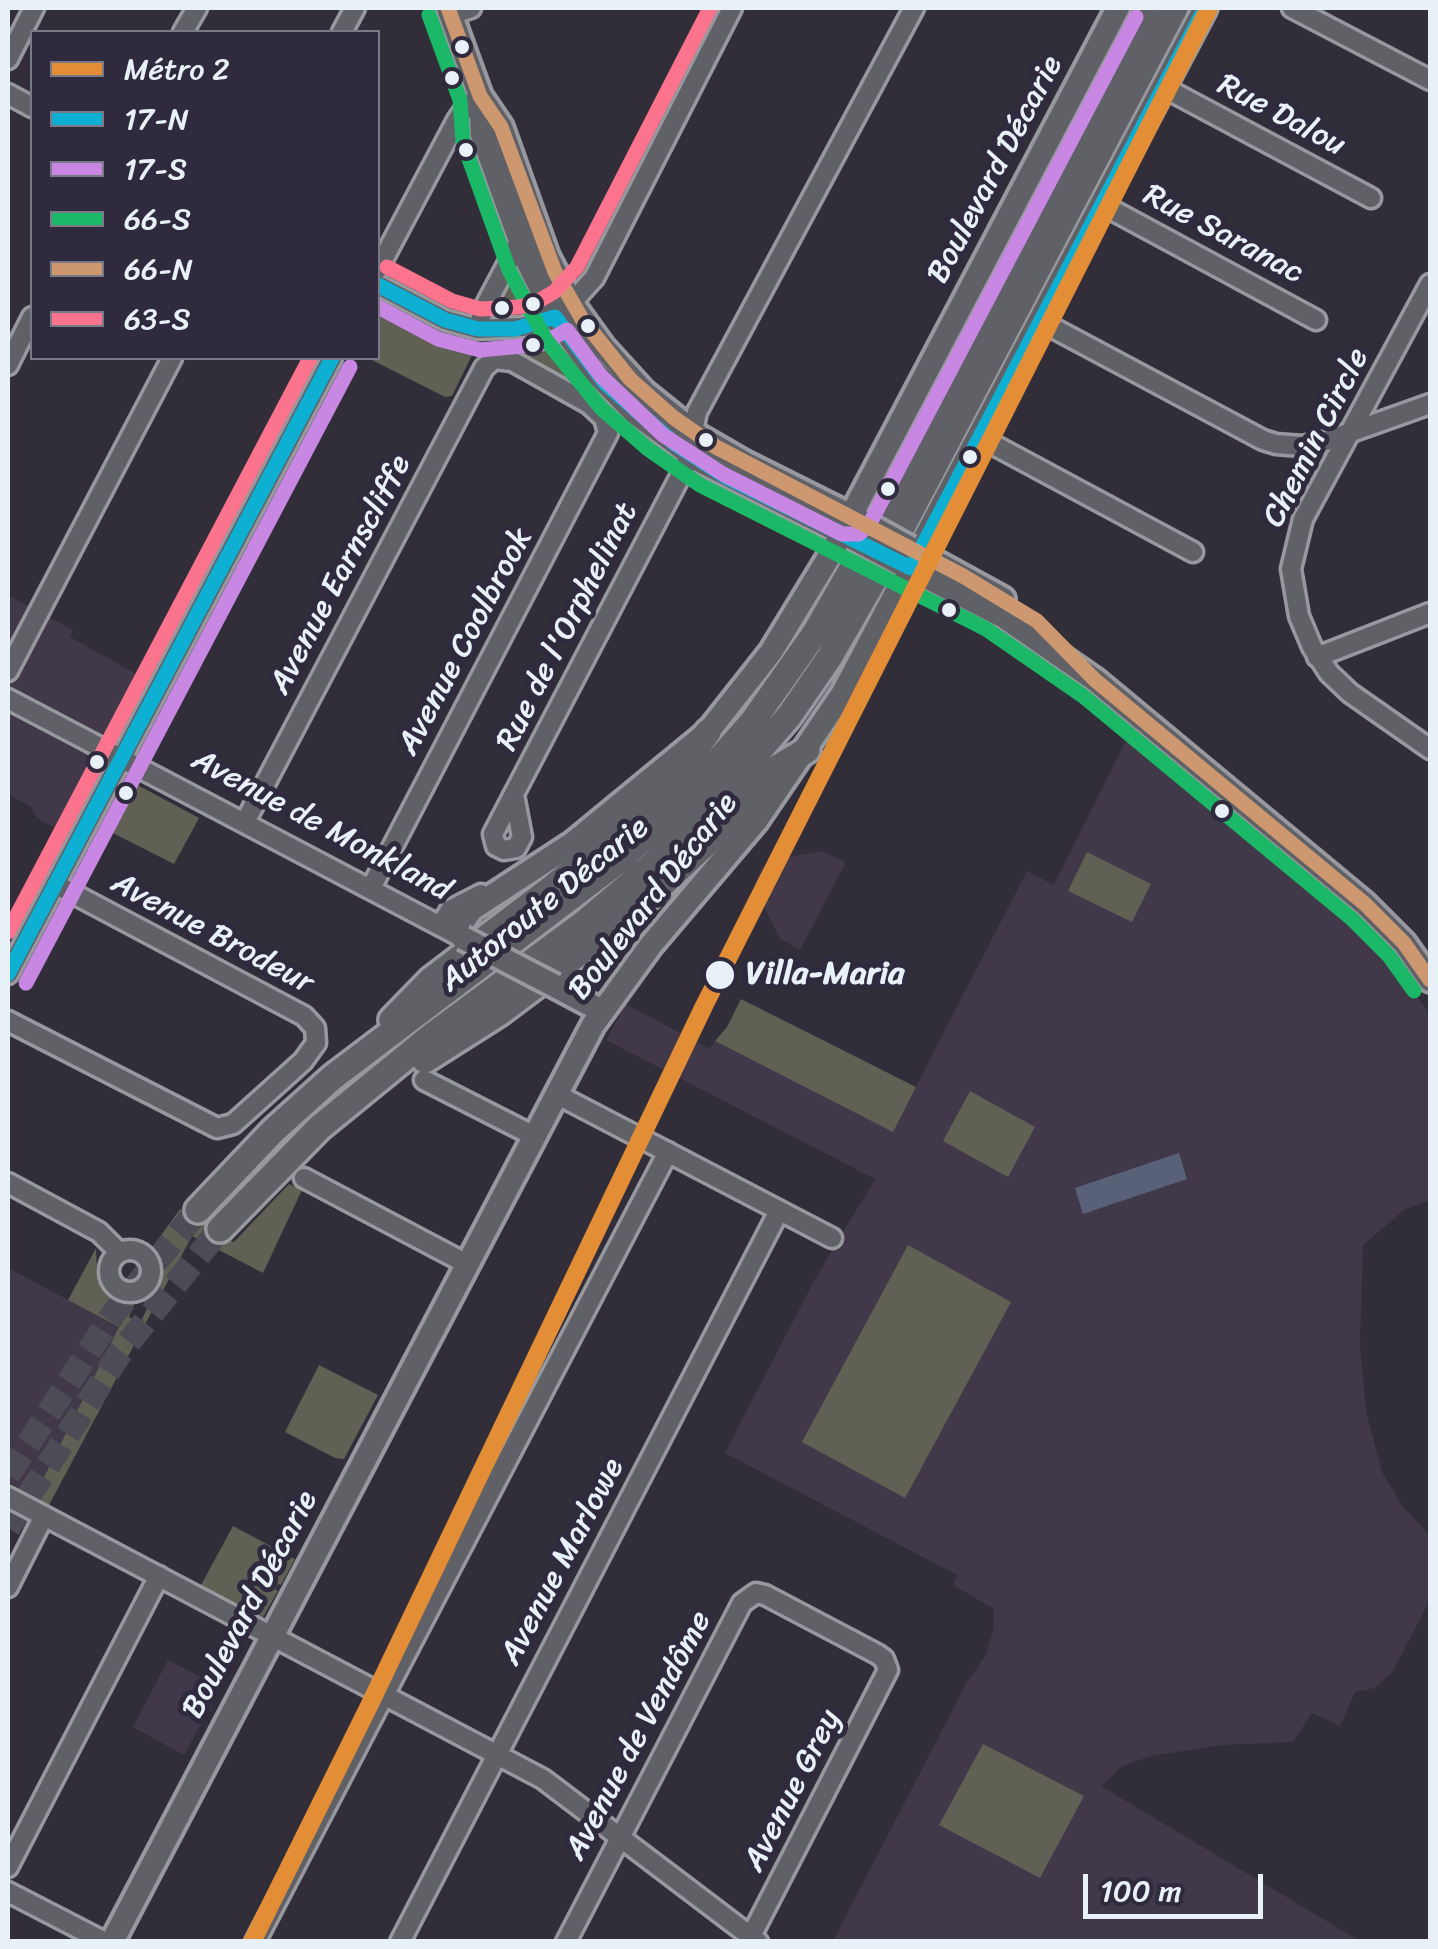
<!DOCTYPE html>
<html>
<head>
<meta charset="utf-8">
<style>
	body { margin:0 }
	#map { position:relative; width:1438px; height:1949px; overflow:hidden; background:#312e39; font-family:Sriracha,sans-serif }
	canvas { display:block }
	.frame { position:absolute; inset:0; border:10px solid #e8f1f8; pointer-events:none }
	.legend { position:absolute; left:30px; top:30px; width:350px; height:330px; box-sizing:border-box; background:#2f2a3d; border:2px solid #797a88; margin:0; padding:12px 18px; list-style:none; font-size:30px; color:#e8f1f8 }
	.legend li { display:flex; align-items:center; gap:20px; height:50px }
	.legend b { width:50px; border:2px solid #797a88 }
	.scale { position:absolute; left:1083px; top:1874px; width:180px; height:45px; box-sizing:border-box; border:5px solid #e8f1f8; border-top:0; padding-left:12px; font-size:30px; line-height:35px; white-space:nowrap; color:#e8f1f8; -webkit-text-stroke:8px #2f2a3d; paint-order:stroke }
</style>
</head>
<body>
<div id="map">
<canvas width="1438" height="1949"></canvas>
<div class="frame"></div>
<ul class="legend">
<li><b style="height:12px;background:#e38e37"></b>Métro 2</li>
<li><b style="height:12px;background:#0dafd3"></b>17-N</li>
<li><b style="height:12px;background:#c787e3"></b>17-S</li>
<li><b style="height:12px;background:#1ab867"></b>66-S</li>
<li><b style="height:12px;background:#cd976f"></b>66-N</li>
<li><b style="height:12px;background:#fc738d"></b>63-S</li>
</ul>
<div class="scale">100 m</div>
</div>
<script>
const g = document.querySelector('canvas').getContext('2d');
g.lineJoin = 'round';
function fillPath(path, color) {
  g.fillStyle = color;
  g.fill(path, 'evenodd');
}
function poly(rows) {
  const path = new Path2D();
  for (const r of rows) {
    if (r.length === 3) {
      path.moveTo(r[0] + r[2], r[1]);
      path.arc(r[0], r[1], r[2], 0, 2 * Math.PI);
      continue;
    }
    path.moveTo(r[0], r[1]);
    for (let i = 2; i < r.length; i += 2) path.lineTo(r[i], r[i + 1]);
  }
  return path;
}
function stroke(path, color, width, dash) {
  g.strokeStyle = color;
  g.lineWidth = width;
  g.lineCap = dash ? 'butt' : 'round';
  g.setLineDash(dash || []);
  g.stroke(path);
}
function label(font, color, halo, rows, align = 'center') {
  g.font = font + ' Sriracha,sans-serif';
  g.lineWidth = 10;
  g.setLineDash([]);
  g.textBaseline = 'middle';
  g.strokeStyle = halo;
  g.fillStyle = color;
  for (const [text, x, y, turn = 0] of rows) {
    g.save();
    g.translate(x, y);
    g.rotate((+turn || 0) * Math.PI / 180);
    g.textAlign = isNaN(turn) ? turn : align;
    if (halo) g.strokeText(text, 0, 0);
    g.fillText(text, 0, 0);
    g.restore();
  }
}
fillPath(poly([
	[8,595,73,630,70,637,142,677,62,832,37,818,31,807,8,794],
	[1131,731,1354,918,1383,947,1430,1015,1430,1200,1404,1210,1363,1245,1360,1346,1366,1411,1382,1472,1403,1507,1430,1535,1430,1600,1392,1673,1374,1688,1355,1692,1340,1726,1312,1713,1293,1742,1220,1745,1152,1756,1124,1765,1101,1786,1360,1941,833,1941,967,1682,986,1655,993,1630,994,1609,953,1585,957,1575,725,1453,815,1279,875,1179,606,1040,626,1004,710,1049,715,1041,893,1131,1027,871,1054,885],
	[821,851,846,862,800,950,779,938,758,893,756,881,761,870,774,860],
	[8,1268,119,1327,34,1496,8,1482],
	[168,1660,221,1688,184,1755,133,1727]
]), '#413849');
fillPath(poly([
	[515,271,528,296,525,298,528,303,532,302,533,308,496,314,495,311],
	[382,309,390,310,473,353,452,396,445,397,368,358,378,358,378,311],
	[544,339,548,350,552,350,555,343,558,346,595,391,592,393,508,348,508,345,526,343,527,346,533,346,533,341],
	[130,781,199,818,174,864,105,829],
	[1087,852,1151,884,1132,922,1068,891],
	[741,999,916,1087,893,1132,715,1041,727,1027],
	[970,1091,1035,1127,1008,1177,943,1141],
	[289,1184,302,1190,263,1273,192,1236,48,1507,33,1499,119,1327,68,1300,96,1248,97,1270,104,1289,117,1299,135,1302,129,1317,140,1323,147,1309,143,1300,155,1291,161,1280,161,1263,152,1248,180,1209,190,1215,196,1214,227,1239,234,1242],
	[908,1245,1011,1302,905,1498,802,1442],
	[319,1365,378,1395,344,1459,335,1458,285,1432],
	[233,1526,295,1559,281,1585,278,1584,275,1589,278,1591,263,1617,200,1587],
	[983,1744,1084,1796,1040,1878,939,1825]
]), '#606055');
fillPath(poly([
	[1179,1153,1187,1179,1083,1214,1075,1188]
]), '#586178');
stroke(poly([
	[8,1475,114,1313,198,1210],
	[8,1528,120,1353,220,1229]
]), '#4c4b56', 25, [25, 12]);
const minor = poly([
	[1292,8,1430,80],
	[451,15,471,8],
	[183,32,197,8],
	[342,32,355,8],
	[8,59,34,8],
	[1163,87,1371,198],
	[8,94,32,107],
	[1101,204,1316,320],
	[378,269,457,120,466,107,480,96],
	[1430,284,1303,519,1291,569,1299,616,1312,647,1329,673,1350,693,1430,749],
	[378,285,445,320,478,329,522,327,543,322,567,308,594,278,732,8],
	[1040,321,1263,440,1276,444,1302,446,1326,441,1430,404],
	[478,329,483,310,519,242],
	[8,365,32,317],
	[979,437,1193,552],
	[1317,657,1430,613],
	[8,671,172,358],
	[8,699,463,938],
	[514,795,522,837,516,848,504,850,496,846,493,834,685,467,697,412,914,8],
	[245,822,484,368,494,359,512,361,589,404,604,418,608,433,371,888],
	[440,926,450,910,481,894],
	[8,974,332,358],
	[8,1021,217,1128,233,1124,303,1061,316,1043,315,1028,304,1016,55,884],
	[424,1080,534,1136],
	[556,1094,832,1238],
	[304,1178,467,1264],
	[8,1183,99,1232,119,1252],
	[130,1271,21],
	[8,1497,543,1779,758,1942],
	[8,1587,44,1516],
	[8,1867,159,1576],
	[8,1892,105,1942],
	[255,1942,668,1152],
	[400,1942,779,1211],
	[566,1942,742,1603,756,1593,765,1595,877,1654,884,1659,888,1670,748,1942]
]);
const major = poly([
	[448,8,480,96,501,127,547,256,572,304,603,347,644,392,700,437,745,463,861,521],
	[480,97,482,135,528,263,555,317,593,370,635,413,698,460,852,538],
	[910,548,1003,599],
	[901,564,1004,617,1095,680,1365,904,1404,943,1430,980],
	[463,938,461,924,472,909,573,843,708,732,771,652,832,552,1118,8],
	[555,986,602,1011],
	[112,1942,593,1025,651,945,756,821,843,693,1205,8]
]);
const highway = poly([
	[392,1020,431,980,553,887,626,827,672,782,708,732],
	[425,1060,499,1013,627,917,715,835,775,769,807,750],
	[198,1210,273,1131,333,1077,621,859,678,806,753,721,815,633,858,558,1147,8],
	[220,1229,320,1127,434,1034,584,923,650,867,707,811,789,716,829,658,878,573,1175,8]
]);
stroke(minor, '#98999f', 25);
stroke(major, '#98999f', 30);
stroke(highway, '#98999f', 32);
stroke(minor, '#606067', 18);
stroke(major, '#606067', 22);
stroke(highway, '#606067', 25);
const majorBridge = poly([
	[861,521,910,548],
	[852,538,901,564],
	[463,938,555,986]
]);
stroke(majorBridge, '#98999f', 30, []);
stroke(majorBridge, '#606067', 22);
stroke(poly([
	[378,285,445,320,478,329,515,329,555,317,605,383,675,444,726,477,911,568,1205,8],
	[8,974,332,358]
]), '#0dafd3', 15);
stroke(poly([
	[378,307,438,339,480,350,542,344,567,330,601,376,663,435,723,474,842,534,859,534,869,525,1136,17],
	[26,983,350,367]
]), '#c787e3', 15);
stroke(poly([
	[429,15,460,100,463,142,509,270,546,340,601,408,648,449,700,485,986,629,1083,696,1352,919,1389,956,1414,991]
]), '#1ab867', 15);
stroke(poly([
	[448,8,480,96,501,127,555,272,582,319,630,379,674,418,716,447,963,576,1037,621,1095,680,1365,904,1404,943,1430,980]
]), '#cd976f', 15);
stroke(poly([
	[387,267,452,301,480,309,519,307,535,303,554,292,577,267,710,8],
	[8,932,310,358]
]), '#fc738d', 15);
stroke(poly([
	[252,1942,370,1704,704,1006,1209,8]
]), '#e38e37', 18);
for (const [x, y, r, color] of [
	[462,47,9,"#e8f1f8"],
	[452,78,9,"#e8f1f8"],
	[466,150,9,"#e8f1f8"],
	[533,304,9,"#e8f1f8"],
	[502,308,9,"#e8f1f8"],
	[588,326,9,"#e8f1f8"],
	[533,345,9,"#e8f1f8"],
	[706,440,9,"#e8f1f8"],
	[970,457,9,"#e8f1f8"],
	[888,489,9,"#e8f1f8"],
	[949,610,9,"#e8f1f8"],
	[97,762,9,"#e8f1f8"],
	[126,793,9,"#e8f1f8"],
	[1222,811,9,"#e8f1f8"],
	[720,975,16,"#e8f1f8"]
]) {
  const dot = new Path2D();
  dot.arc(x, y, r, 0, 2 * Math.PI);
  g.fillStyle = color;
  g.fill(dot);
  stroke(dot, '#2f2a3d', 4);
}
label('32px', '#e8f1f8', '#2f2a3d', [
	["Rue Dalou",1281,116,28],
	["Boulevard Décarie",996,170,-62],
	["Rue Saranac",1223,235,28],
	["Chemin Circle",1317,438,-63],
	["Avenue Earnscliffe",341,575,-62],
	["Rue de l'Orphelinat",568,627,-63],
	["Avenue Coolbrook",466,642,-62],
	["Avenue de Monkland",321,826,28],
	["Boulevard Décarie",654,897,-52],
	["Autoroute Décarie",545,905,-39],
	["Avenue Brodeur",212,934,28],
	["Avenue Marlowe",563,1562,-62],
	["Boulevard Décarie",251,1605,-62],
	["Avenue de Vendôme",639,1736,-62],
	["Avenue Grey",793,1791,-63]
]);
label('bold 32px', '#e8f1f8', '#2f2a3d', [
	["Villa-Maria",746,975]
], 'left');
</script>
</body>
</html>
